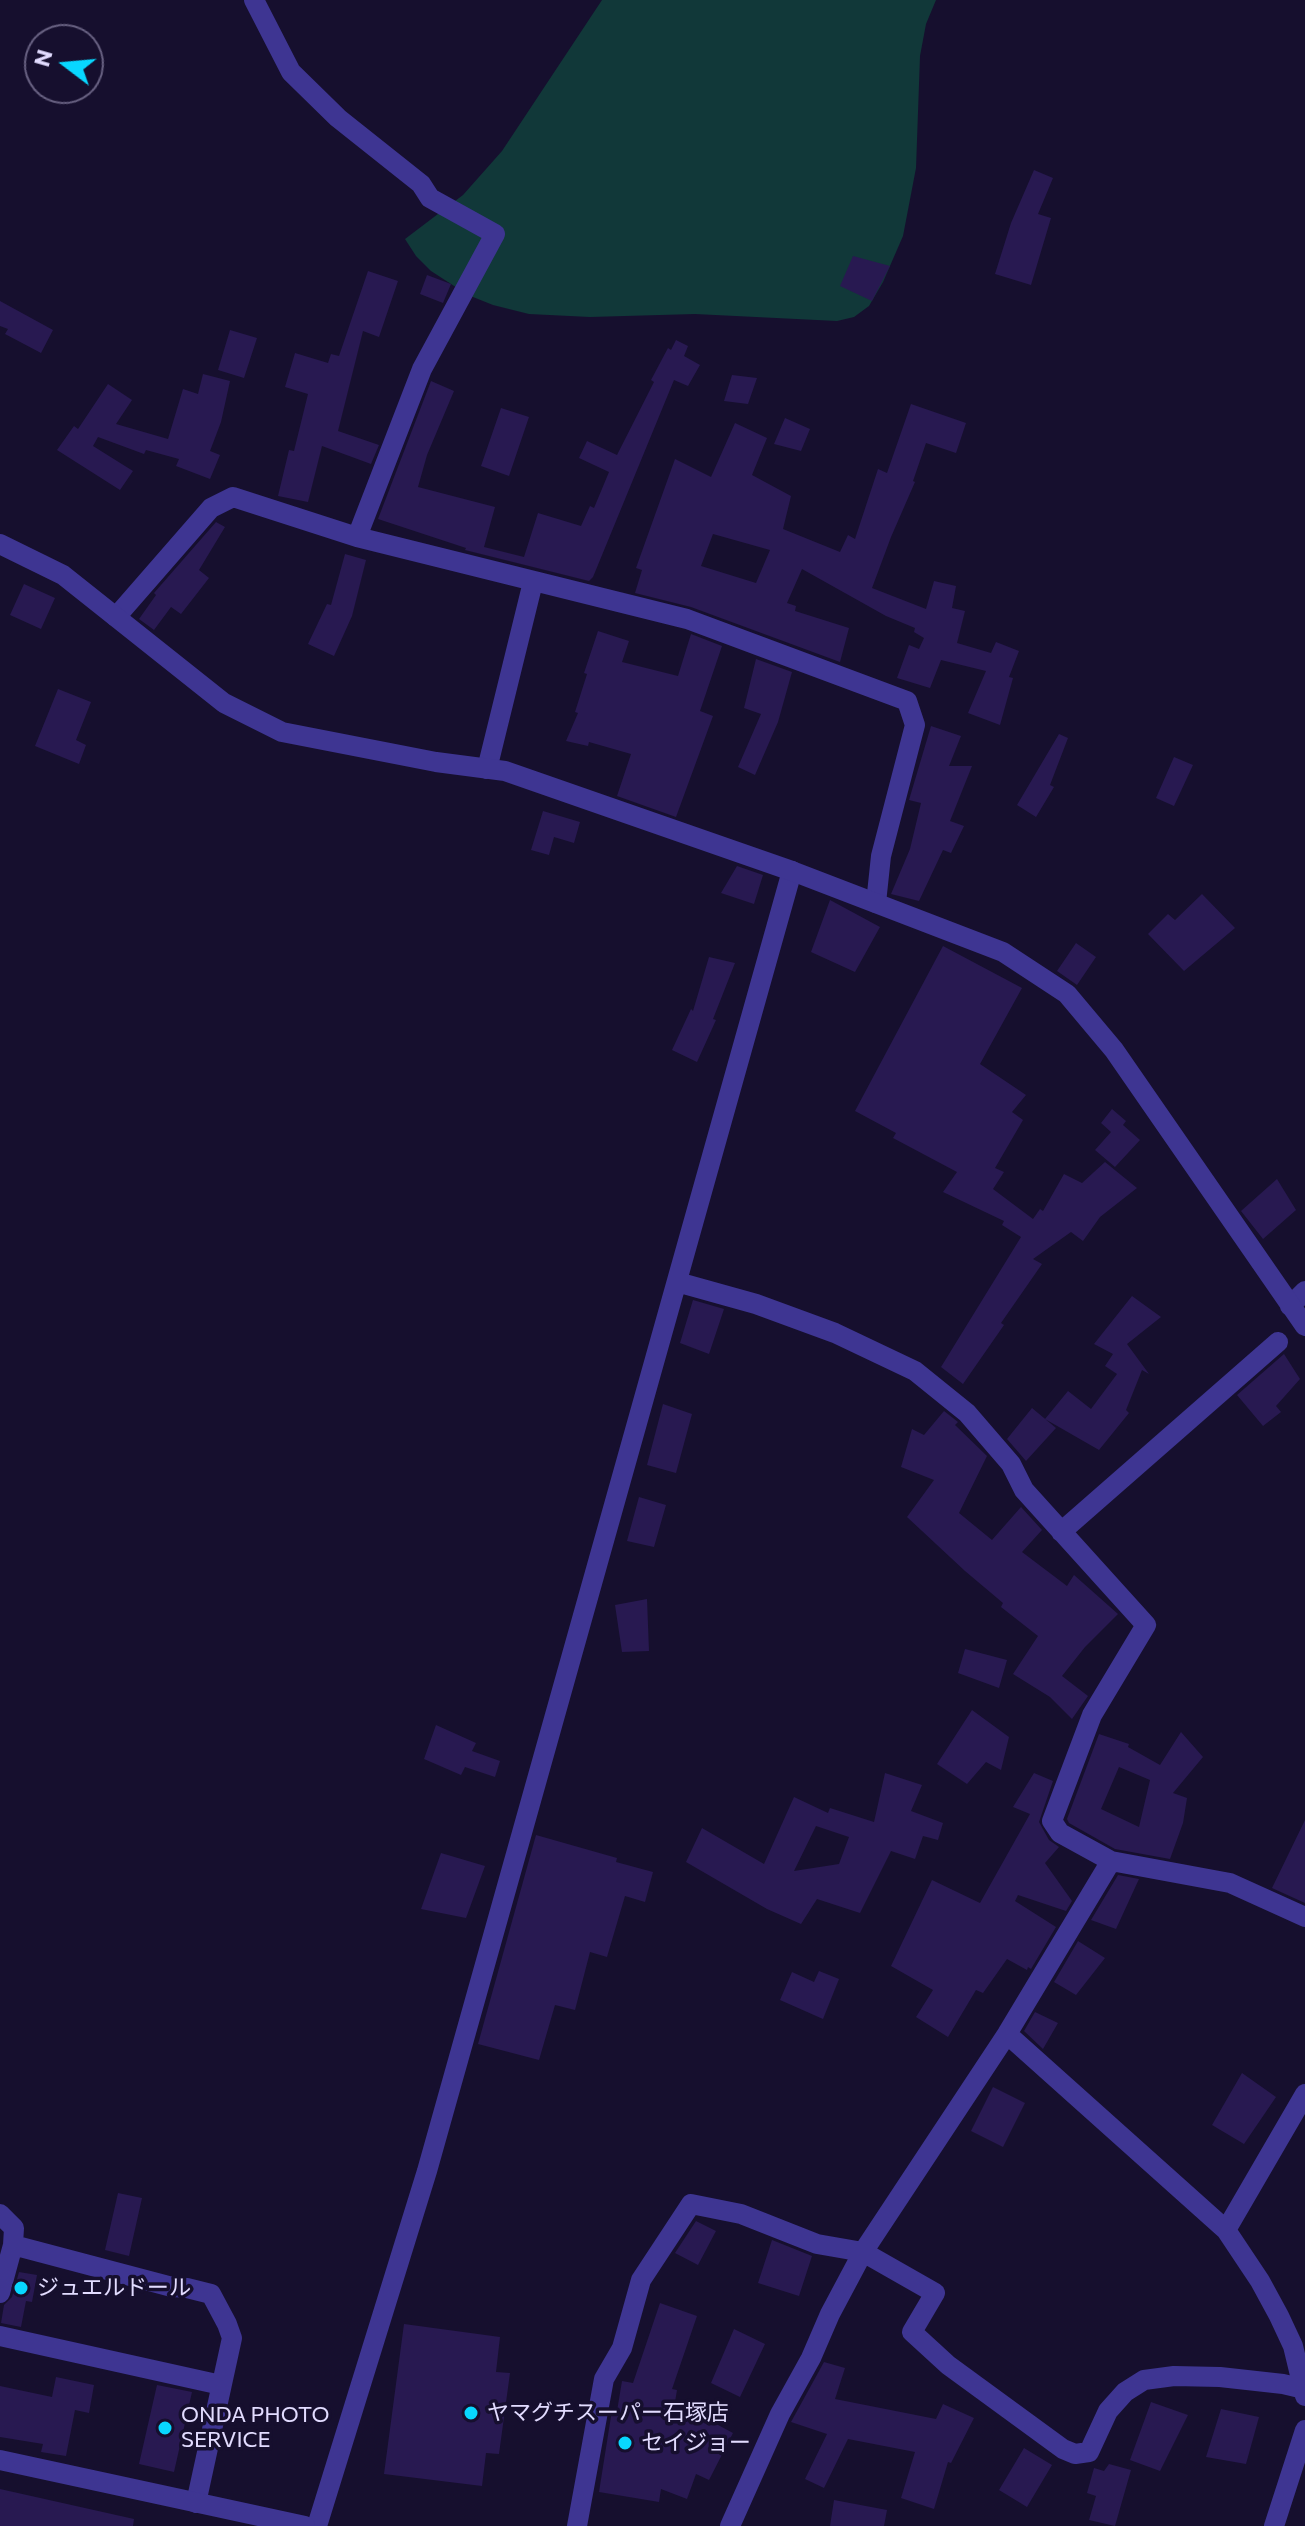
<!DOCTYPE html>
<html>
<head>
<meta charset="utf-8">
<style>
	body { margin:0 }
	#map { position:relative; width:1305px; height:2526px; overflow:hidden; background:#160f2e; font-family:Commissioner,sans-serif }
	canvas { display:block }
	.north { position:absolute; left:24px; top:24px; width:80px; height:80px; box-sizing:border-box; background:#160f2e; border:2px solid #686182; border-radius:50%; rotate:286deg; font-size:22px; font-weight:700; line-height:32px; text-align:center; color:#e2dcff }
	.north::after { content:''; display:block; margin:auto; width:28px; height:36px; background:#08d7ff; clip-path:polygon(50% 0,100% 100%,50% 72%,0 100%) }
</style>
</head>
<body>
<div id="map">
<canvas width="1305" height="2526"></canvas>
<div class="north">N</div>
</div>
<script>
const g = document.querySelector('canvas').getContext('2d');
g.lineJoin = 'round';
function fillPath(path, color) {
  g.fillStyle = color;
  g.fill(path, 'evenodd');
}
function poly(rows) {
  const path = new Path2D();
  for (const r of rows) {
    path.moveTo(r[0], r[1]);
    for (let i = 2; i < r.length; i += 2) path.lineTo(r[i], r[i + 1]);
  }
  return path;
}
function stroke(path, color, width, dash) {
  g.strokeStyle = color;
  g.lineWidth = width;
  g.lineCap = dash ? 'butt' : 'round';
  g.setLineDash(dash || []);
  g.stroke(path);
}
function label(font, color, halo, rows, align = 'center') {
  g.font = font + ' Commissioner,"Noto Sans JP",sans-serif';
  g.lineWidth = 7;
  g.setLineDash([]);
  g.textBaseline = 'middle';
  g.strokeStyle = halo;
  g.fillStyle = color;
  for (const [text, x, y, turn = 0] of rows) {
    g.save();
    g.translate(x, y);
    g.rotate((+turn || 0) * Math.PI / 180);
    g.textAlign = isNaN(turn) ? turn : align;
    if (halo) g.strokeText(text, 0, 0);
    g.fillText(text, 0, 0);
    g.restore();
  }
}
fillPath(poly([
	[602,0,936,0,926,24,920,56,916,168,903,236,883,282,869,306,854,317,837,321,695,314,590,317,529,314,493,305,468,295,431,271,416,256,405,239,463,195,502,151]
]), '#113839');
fillPath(poly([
	[1034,170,1053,178,1038,214,1051,218,1031,285,995,274,1011,223],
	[853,256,890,266,872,301,840,286],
	[368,271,398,281,379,337,363,331,338,431,379,445,371,464,322,446,308,502,278,496,289,450,294,451,308,394,285,387,295,353,328,363,331,354,339,356],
	[427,275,451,284,443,303,420,294],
	[0,301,53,330,41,353,5,334,8,329,0,326],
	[230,330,257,338,244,378,218,370],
	[676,340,688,346,684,356,700,365,688,386,674,380,593,577,589,581,465,550,466,548,378,519,431,381,454,391,427,455,418,487,495,507,484,547,524,557,538,513,581,526,590,506,594,508,609,472,579,458,587,441,617,455,654,382,651,380,668,348,671,350],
	[203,374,230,381,221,422,210,451,220,455,210,479,176,466,179,459,146,450,144,454,98,437,93,446,133,471,120,490,57,450,74,426,78,429,108,384,132,400,116,424,168,439,183,389,198,394],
	[732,375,757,378,748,404,724,401],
	[911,404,966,423,956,453,926,443,913,481,915,482,891,537,872,588,926,609,934,581,956,586,952,608,965,611,957,643,991,653,996,642,1019,651,1009,677,1013,678,1000,725,968,713,986,671,941,660,930,688,897,678,909,645,919,649,924,638,914,632,915,628,886,616,802,569,787,603,796,606,795,611,849,628,840,662,691,607,635,593,642,570,636,568,675,459,711,477,735,423,767,438,752,475,791,496,783,529,840,552,848,535,855,539,878,469,887,473],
	[713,534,770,550,756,583,701,566],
	[501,408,529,417,509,476,481,466],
	[785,418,810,429,801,451,774,444],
	[216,522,225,527,199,570,209,578,181,614,171,607,154,630,139,619,156,595,154,593],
	[345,554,366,560,352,616,334,656,308,644,327,604,331,605],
	[24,584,55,598,41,629,10,615],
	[598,631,629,641,622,662,678,676,691,634,722,646,700,711,713,716,676,817,617,796,631,754,589,742,588,746,566,741,578,713,575,712,587,674,584,673],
	[756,659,792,672,778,722,755,775,738,767,761,714,744,708],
	[58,689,91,702,76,740,86,745,79,764,35,746],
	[931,726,961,736,949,766,972,766,950,821,964,826,951,853,943,850,919,901,891,894,910,849,921,803,909,800],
	[1059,734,1068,738,1050,785,1054,787,1036,817,1017,805],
	[1174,757,1193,765,1174,806,1156,798],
	[543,811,580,822,574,843,554,837,549,855,531,850],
	[737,866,763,875,754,904,721,893],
	[1202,894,1235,928,1184,971,1148,934,1168,914,1175,920],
	[830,900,880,927,855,972,811,952],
	[1076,943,1096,957,1077,985,1057,971],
	[943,946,1022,988,980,1064,1026,1095,1012,1112,1023,1120,995,1168,1004,1172,993,1189,1033,1219,1040,1209,1043,1211,1064,1174,1082,1183,1105,1162,1137,1188,1100,1217,1083,1241,1071,1232,1033,1259,1042,1264,1001,1323,1004,1325,963,1384,941,1367,1021,1237,1002,1225,1004,1221,943,1192,957,1172,893,1138,896,1133,855,1111],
	[709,957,735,963,713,1019,716,1020,697,1062,672,1050,691,1009,693,1011],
	[1112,1109,1126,1121,1123,1125,1140,1140,1115,1167,1095,1150,1111,1132,1101,1123],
	[1277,1179,1296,1210,1263,1239,1241,1211],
	[1132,1296,1161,1317,1127,1344,1149,1374,1142,1370,1126,1410,1129,1413,1099,1450,1045,1419,1068,1391,1091,1409,1117,1374,1105,1366,1113,1354,1094,1344],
	[693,1300,724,1309,709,1354,680,1343],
	[1284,1354,1300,1379,1276,1406,1281,1412,1263,1426,1237,1395],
	[663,1404,692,1414,676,1473,647,1465],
	[1032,1408,1056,1428,1026,1461,1007,1439],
	[944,1411,958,1422,955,1425,987,1456,959,1513,992,1540,1021,1507,1042,1530,1022,1552,1067,1586,1074,1575,1118,1614,1085,1647,1062,1676,1088,1696,1072,1719,1050,1697,1013,1674,1038,1636,1001,1607,1003,1603,965,1571,907,1517,934,1480,901,1467,912,1429,924,1435],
	[639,1497,666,1505,654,1547,627,1541],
	[647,1599,649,1651,622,1652,615,1605],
	[965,1649,1007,1660,999,1688,958,1673],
	[972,1710,1009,1737,1001,1770,986,1762,967,1784,937,1764],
	[436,1725,476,1743,472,1751,500,1761,495,1777,465,1767,461,1775,424,1759],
	[1181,1732,1203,1757,1173,1793,1187,1798,1183,1823,1170,1859,1115,1849,1069,1823,1067,1819,1099,1734,1129,1744,1128,1747,1160,1765],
	[1119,1767,1150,1780,1139,1827,1101,1809],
	[885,1773,922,1785,911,1811,943,1823,938,1840,923,1836,915,1859,891,1851,860,1913,817,1899,801,1924,767,1909,686,1862,702,1828,764,1864,794,1797,828,1813,830,1808,874,1822],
	[816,1826,849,1837,839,1864,794,1871],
	[1034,1773,1053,1781,1039,1822,1049,1840,1059,1847,1045,1863,1072,1901,1066,1911,1018,1895,1015,1901,1056,1927,1031,1969,1028,1967,1027,1970,1007,1959,983,1993,976,1990,948,2037,916,2017,933,1990,891,1966,932,1880,980,1903,1030,1814,1013,1807],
	[1305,1820,1305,1903,1272,1888],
	[536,1835,617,1858,616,1862,653,1872,645,1902,625,1896,607,1957,590,1952,575,2010,555,2005,539,2060,478,2044],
	[441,1853,485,1866,466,1918,421,1909],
	[1118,1875,1139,1879,1116,1929,1091,1920],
	[1078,1941,1105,1958,1076,1995,1054,1982],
	[819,1971,839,1979,823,2019,780,2000,792,1972,814,1982],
	[1035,2012,1058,2023,1043,2049,1024,2031],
	[1242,2073,1276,2097,1244,2144,1212,2125],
	[993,2087,1025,2103,1003,2147,971,2131],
	[118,2193,142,2198,129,2256,105,2250],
	[696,2221,716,2231,698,2265,675,2253],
	[772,2240,812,2256,799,2296,758,2283],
	[19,2272,37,2275,32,2302,26,2301,21,2327,1,2323,4,2305,12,2297],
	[660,2303,697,2316,672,2389,677,2390,675,2402,733,2433,709,2480,696,2474,687,2499,661,2489,659,2502,599,2492,612,2410,617,2411,622,2381,633,2383],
	[404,2324,500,2337,496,2372,510,2373,499,2454,486,2453,482,2486,384,2474],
	[734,2329,765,2344,740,2397,711,2383],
	[824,2362,845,2368,835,2399,936,2419,943,2404,974,2418,951,2463,948,2462,934,2509,901,2498,915,2452,848,2439,824,2488,805,2479,827,2434,791,2422],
	[56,2377,94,2385,89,2413,75,2410,66,2456,41,2452,43,2444,0,2437,0,2386,52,2397],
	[157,2385,192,2392,174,2472,139,2464],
	[1151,2402,1188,2415,1160,2471,1130,2460],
	[1221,2409,1259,2417,1246,2464,1206,2457],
	[1024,2448,1052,2465,1027,2507,999,2490],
	[1109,2464,1131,2470,1115,2526,1089,2520,1096,2496,1087,2493,1094,2468,1104,2471],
	[0,2489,134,2519,133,2526,0,2526],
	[834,2500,887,2510,884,2526,830,2526]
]), '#281951');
stroke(poly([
	[254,0,291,72,338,118,421,184,430,198,495,234,422,369,357,537],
	[116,617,211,508,233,497,357,537,687,619,907,701,915,725,881,856,876,903],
	[487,769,533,582],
	[677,1282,756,1304,835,1333,915,1371,967,1413,1011,1464,1024,1490,1146,1625,1092,1715,1052,1821,1060,1833,1111,1861,1230,1883,1305,1917],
	[1290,1306,1305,1291],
	[1061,1532,1278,1342],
	[1007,2034,1226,2230,1260,2281,1279,2316,1293,2346,1305,2396],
	[0,2214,14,2228,13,2245,0,2293],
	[1226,2230,1305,2094],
	[13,2245,172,2287,187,2288,211,2294,227,2324,232,2338,196,2503],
	[0,2336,221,2385],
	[317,2526,427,2171,792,871],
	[577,2526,604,2379,622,2348,641,2280,691,2204,741,2214,817,2244,863,2252,935,2293,912,2332,948,2365,1063,2449,1075,2454,1089,2452,1108,2411,1125,2392,1144,2380,1174,2376,1220,2377,1283,2384,1304,2389],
	[730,2526,780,2414,811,2358,830,2314,863,2252,1007,2034,1111,1861],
	[1274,2526,1305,2430]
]), '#3e3592', 20);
stroke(poly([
	[0,544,63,575,224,703,282,732,436,762,505,771,792,871,1003,952,1067,994,1114,1050,1305,1326],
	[0,2460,305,2526]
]), '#3e3592', 20);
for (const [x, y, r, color] of [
	[21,2288,8,"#08d7ff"],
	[471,2413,8,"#08d7ff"],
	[165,2428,8,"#08d7ff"],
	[625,2443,8,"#08d7ff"]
]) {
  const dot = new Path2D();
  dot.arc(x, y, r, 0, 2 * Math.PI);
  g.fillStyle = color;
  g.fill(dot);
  stroke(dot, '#160f2e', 3);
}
label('22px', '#e2dcff', '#160f2e', [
	["ジュエルドール",37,2288],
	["ヤマグチスーパー石塚店",487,2413],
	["ONDA PHOTO",181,2415],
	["SERVICE",181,2440],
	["セイジョー",641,2443]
], 'left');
</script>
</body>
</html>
